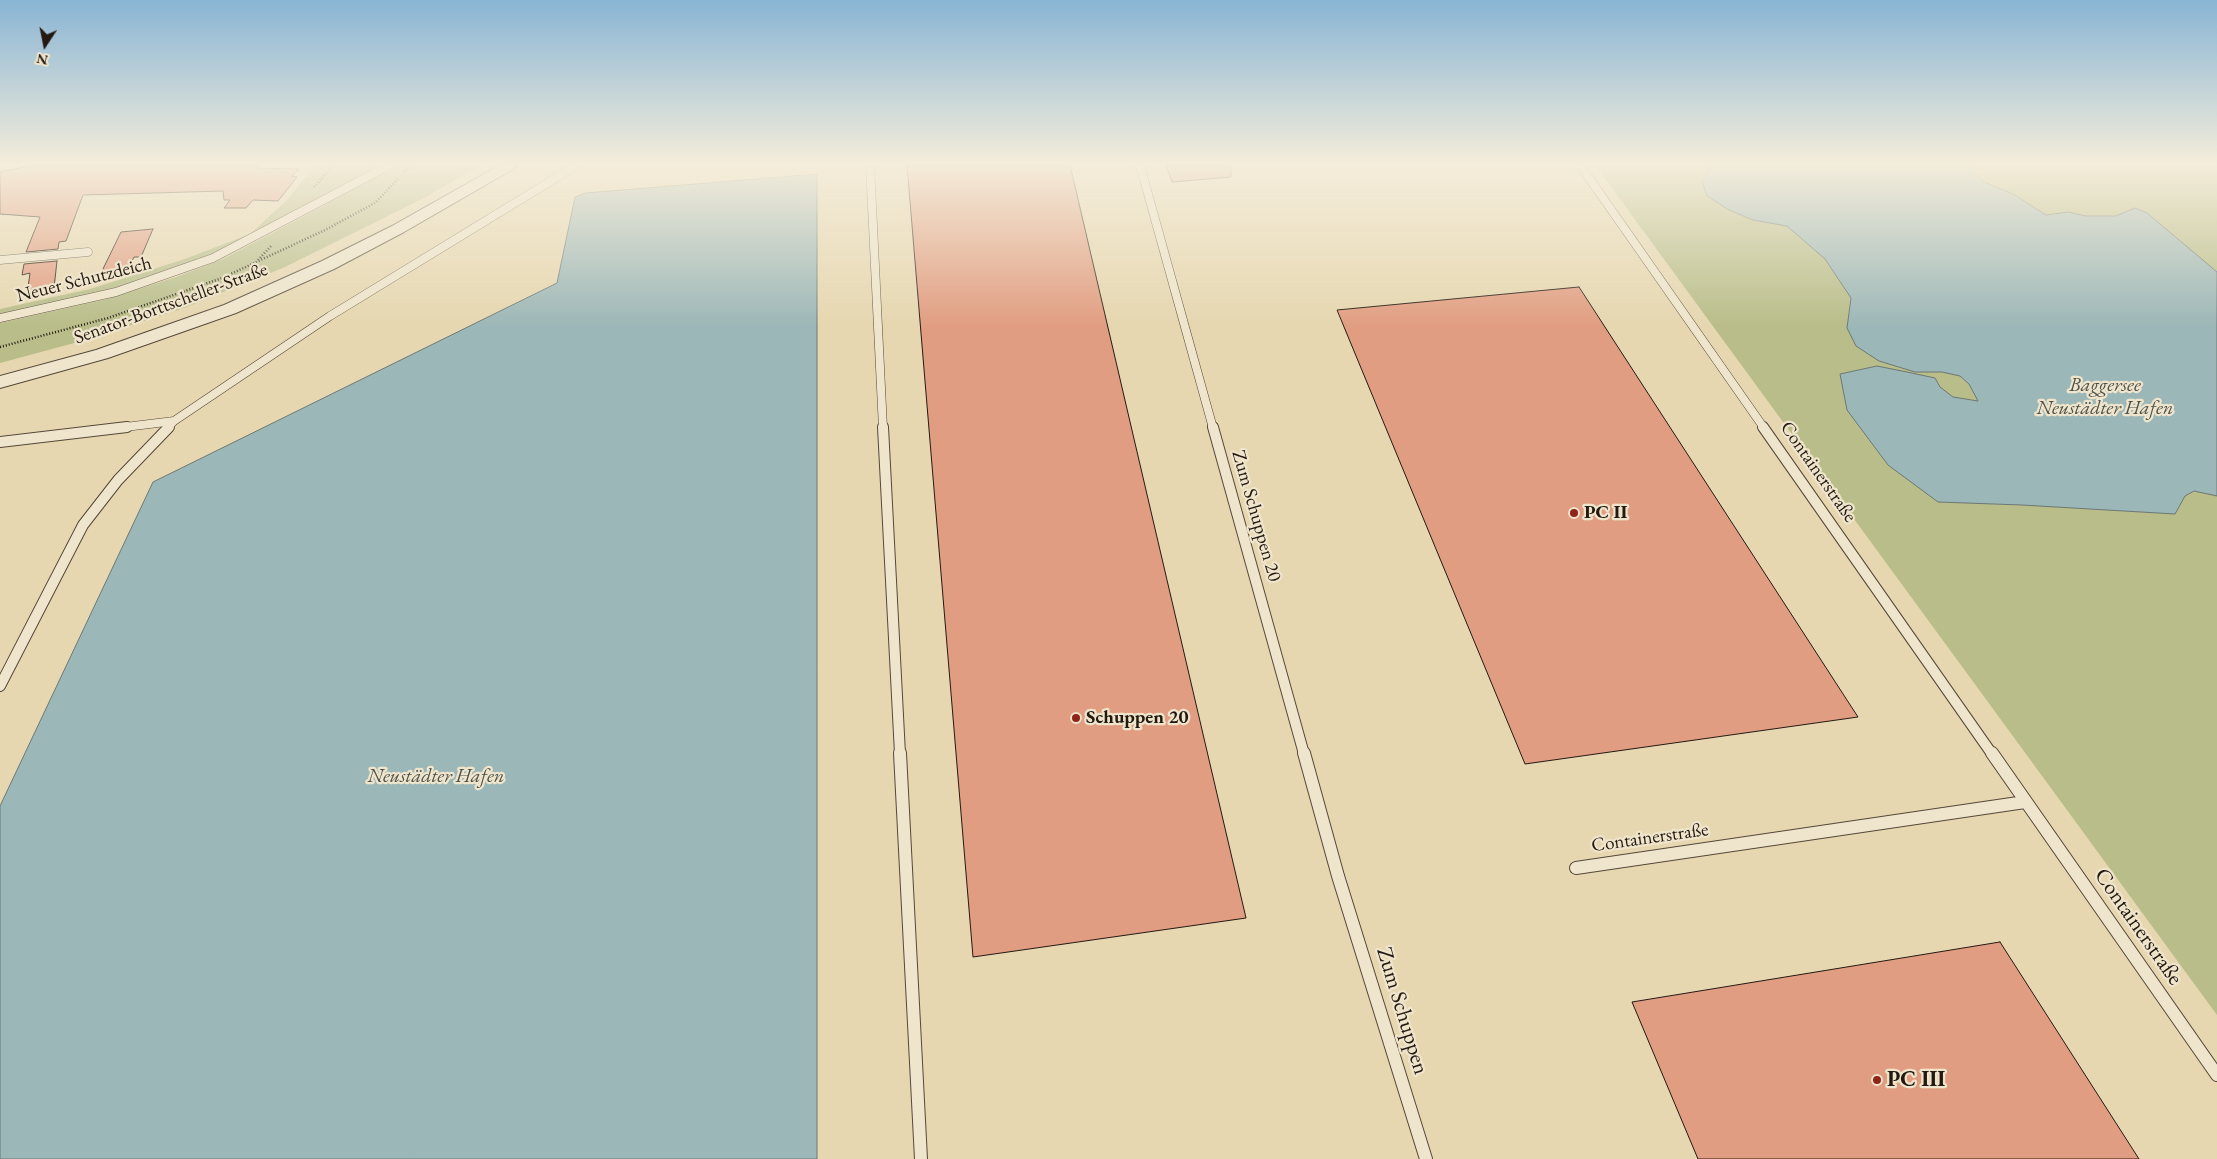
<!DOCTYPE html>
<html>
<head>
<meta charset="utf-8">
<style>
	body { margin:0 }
	#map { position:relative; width:2217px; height:1159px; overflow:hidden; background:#e6d7b0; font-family:"EB Garamond",serif }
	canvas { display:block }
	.north { position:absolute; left:20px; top:20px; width:50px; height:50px; -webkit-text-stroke:4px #efe5cc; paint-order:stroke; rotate:191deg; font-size:14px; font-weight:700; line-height:20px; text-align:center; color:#231911 }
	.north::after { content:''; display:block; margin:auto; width:18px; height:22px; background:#231911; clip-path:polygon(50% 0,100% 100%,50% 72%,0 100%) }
</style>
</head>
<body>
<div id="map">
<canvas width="2217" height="1159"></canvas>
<div class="north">N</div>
</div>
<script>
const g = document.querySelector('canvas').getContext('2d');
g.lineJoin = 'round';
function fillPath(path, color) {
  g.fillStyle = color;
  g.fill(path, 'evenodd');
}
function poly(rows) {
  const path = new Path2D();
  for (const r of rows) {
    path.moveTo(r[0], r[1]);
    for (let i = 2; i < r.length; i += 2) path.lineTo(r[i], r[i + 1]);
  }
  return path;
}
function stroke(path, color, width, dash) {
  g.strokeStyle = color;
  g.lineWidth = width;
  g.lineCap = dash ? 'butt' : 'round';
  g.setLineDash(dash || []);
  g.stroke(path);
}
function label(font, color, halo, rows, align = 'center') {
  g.font = font + ' "EB Garamond",serif';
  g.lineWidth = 4.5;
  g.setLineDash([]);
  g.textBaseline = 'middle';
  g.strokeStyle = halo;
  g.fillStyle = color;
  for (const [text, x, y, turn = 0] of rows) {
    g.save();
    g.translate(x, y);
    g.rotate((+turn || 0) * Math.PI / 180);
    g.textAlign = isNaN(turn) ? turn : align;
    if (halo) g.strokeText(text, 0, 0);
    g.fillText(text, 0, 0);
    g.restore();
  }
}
fillPath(poly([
	[315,165,481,165,424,198,283,268,184,308,78,342,0,363,0,323,107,299,176,277,223,259,327,204,320,199,212,255,112,290,0,314,0,309,90,289,182,260,250,234,288,199],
	[1595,165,2217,165,2217,1015]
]), '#b8bd89');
const water = poly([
	[1713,165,1967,165,1984,182,2015,195,2046,215,2068,212,2086,216,2116,216,2135,208,2147,213,2217,272,2217,496,2194,491,2185,496,2175,514,2022,505,1938,502,1888,465,1847,410,1840,374,1877,366,1907,372,1935,378,1940,387,1953,397,1978,401,1969,384,1960,376,1942,372,1915,372,1879,361,1856,346,1847,328,1851,298,1825,259,1787,226,1753,220,1729,210,1707,196,1702,181,1713,165],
	[817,174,817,1159,0,1159,0,806,153,482,557,283,575,197,586,193,817,174]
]);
fillPath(water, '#9cb7b7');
stroke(water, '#6c7875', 1);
const building = poly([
	[34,165,260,165,257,168,299,169,292,176,297,177,278,201,253,200,246,208,224,208,230,200,224,200,223,191,83,195,66,241,59,242,58,249,26,252,40,217,0,214,0,172,34,165],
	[907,165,1070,165,1246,918,973,957,907,165],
	[1166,165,1231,165,1231,177,1172,182,1166,165],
	[153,229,141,257,134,257,128,269,101,273,121,232,153,229],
	[57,261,54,288,27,295,30,273,22,275,24,264,57,261],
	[1579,287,1858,717,1525,764,1337,310,1579,287],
	[2000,942,2139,1159,1698,1159,1632,1002,2000,942]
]);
fillPath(building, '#e19d81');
stroke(building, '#231911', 1);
const serviceFar2 = poly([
	[870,165,883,428],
	[1140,165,1213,428],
	[1580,165,1764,428],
	[0,260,88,252],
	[0,318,116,292,213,258,390,165],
	[117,428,174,421,330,316,577,165],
	[167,428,174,421]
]);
const serviceFar1 = poly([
	[883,427,900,754],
	[1213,427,1304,754],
	[1763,427,1992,754],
	[0,442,127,427],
	[0,686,83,525,118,480,169,427]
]);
const service = poly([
	[900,753,921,1159],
	[1304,753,1338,876,1426,1159],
	[1992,753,2217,1075],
	[1576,868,2025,802]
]);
const minor = poly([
	[500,165,518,165,515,168,404,232,334,269,236,313,108,358,0,388,0,376,96,350,224,305,322,261,392,226,500,165]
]);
stroke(serviceFar2, '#544839', 9);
stroke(serviceFar1, '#544839', 12);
stroke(service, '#544839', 14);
stroke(minor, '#544839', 2);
stroke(poly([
	[404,172,412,165],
	[314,187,334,165],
	[258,260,272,245],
	[0,347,108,318,222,278,325,230,375,203,398,179]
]), '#231911', 2.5, [1, 2]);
stroke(serviceFar2, '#efe5cc', 8);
stroke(serviceFar1, '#efe5cc', 10);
stroke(service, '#efe5cc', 12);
fillPath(minor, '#efe5cc');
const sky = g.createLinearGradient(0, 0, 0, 327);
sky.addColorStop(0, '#89b5d4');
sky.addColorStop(0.5, '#f4eddb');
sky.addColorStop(1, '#f4eddb00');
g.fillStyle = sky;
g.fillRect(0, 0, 2217, 327);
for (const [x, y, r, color] of [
	[1574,513,5,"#8f2418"],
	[1076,718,5,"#8f2418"],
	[1877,1080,5,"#8f2418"]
]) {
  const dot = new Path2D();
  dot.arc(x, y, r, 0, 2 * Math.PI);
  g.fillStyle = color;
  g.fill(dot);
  stroke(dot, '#efe5cc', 2);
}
label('19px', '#231911', '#efe5cc', [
	["Neuer Schutzdeich",84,280,-14],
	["Senator-Borttscheller-Straße",171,304,-20],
	["Containerstraße",1818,472,55],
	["Zum Schuppen 20",1256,516,74],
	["Containerstraße",1650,838,-8]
]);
label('bold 19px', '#231911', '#efe5cc', [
	["PC II",1584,513],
	["Schuppen 20",1086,718]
], 'left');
label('italic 20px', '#4d504b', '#efe5cc', [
	["Baggersee",2105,386],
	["Neustädter Hafen",2105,409],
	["Neustädter Hafen",436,777]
]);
label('22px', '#231911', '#efe5cc', [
	["Containerstraße",2138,927,55],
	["Zum Schuppen",1402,1011,73]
]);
label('bold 22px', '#231911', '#efe5cc', [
	["PC III",1887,1080]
], 'left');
</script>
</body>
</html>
